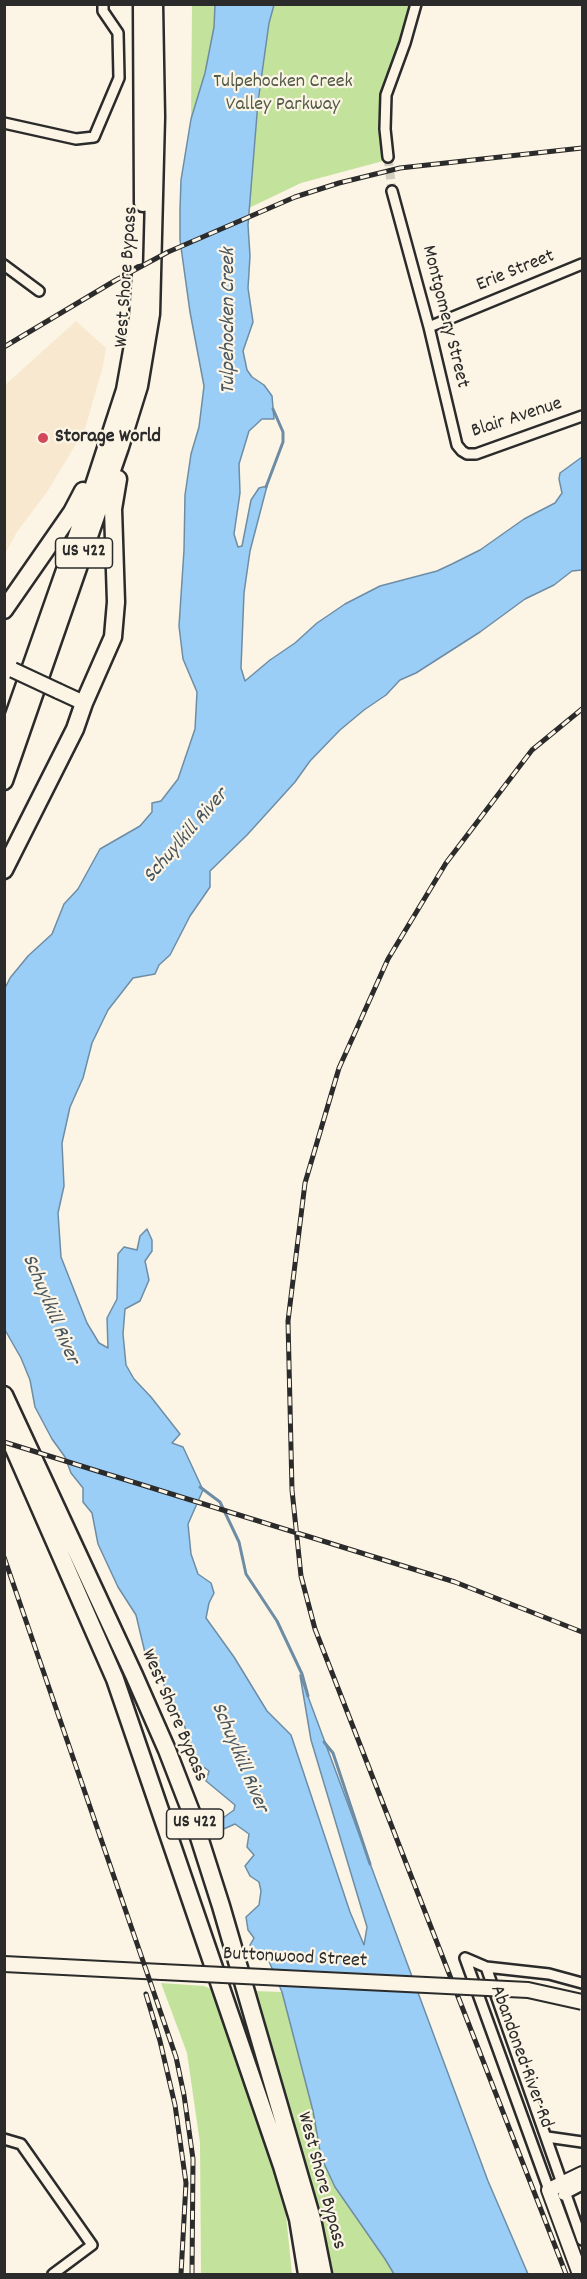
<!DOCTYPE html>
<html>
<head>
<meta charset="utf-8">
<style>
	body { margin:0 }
	#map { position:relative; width:587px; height:2279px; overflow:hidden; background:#fcf5e5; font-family:Dekko,sans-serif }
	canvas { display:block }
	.frame { position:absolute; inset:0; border:6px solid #2b2b2b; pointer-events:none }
</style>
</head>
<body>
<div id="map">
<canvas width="587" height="2279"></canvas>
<div class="frame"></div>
</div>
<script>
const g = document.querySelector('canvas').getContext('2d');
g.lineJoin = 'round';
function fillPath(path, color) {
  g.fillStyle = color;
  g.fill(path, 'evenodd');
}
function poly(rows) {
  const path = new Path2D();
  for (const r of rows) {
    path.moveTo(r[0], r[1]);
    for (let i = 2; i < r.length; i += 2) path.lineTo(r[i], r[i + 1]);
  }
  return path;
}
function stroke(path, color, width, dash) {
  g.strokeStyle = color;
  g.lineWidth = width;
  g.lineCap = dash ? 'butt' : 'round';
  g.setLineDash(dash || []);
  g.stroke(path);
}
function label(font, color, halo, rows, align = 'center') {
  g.font = font + ' Dekko,sans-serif';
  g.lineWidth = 4.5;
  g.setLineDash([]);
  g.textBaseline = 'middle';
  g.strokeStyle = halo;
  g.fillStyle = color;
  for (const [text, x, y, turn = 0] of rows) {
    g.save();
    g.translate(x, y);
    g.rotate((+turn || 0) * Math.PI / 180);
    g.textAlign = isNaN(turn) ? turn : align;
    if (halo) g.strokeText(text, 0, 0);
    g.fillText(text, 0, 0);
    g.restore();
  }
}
fillPath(poly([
	[76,321,106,348,103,366,85,429,47,492,17,532,5,554,5,385]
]), '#f8e8d0');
fillPath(poly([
	[192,5,411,5,395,61,381,94,383,161,301,183,249,208,180,210,181,180,191,119],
	[161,1983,204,1986,211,1989,262,2129,286,2215,292,2274,201,2274,200,2143,187,2053],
	[254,1991,282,1992,313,2111,321,2157,394,2274,332,2274,319,2212]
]), '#c3e39c');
const water = poly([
	[215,5,274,5,269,23,258,102,248,225,250,256,248,288,253,322,243,351,247,370,252,377,264,385,272,396,274,419,262,419,249,431,239,464,240,493,234,534,238,547,242,546,251,500,259,488,267,486,250,551,244,593,241,668,245,681,270,660,295,643,317,623,345,604,380,586,437,571,452,564,480,550,524,519,555,503,562,493,559,479,560,473,582,457,582,570,572,571,554,585,525,599,480,632,416,673,400,680,386,695,364,710,340,730,310,761,295,782,247,835,210,871,210,887,190,916,170,955,159,965,155,974,133,978,108,1010,92,1043,83,1078,70,1107,62,1143,64,1186,58,1213,61,1257,87,1323,99,1343,108,1348,107,1318,117,1299,118,1254,124,1247,137,1250,140,1236,147,1229,152,1240,152,1251,145,1261,149,1280,140,1301,125,1309,123,1334,126,1365,134,1379,151,1397,180,1434,172,1443,183,1447,203,1490,188,1524,191,1554,198,1574,211,1583,214,1593,209,1603,206,1618,234,1657,267,1711,291,1735,350,1912,364,1945,367,1927,311,1740,300,1675,488,2181,528,2274,394,2274,385,2259,335,2187,321,2157,313,2111,282,1992,268,1959,257,1955,250,1945,254,1938,248,1930,246,1917,259,1905,261,1891,259,1882,250,1876,245,1866,254,1855,247,1847,249,1834,235,1824,219,1831,216,1828,216,1823,234,1810,235,1805,206,1781,209,1771,198,1763,180,1714,168,1700,161,1673,146,1657,136,1615,118,1587,98,1544,92,1513,83,1502,83,1488,71,1473,65,1457,52,1439,35,1407,30,1380,21,1358,5,1330,4,990,10,978,28,956,52,934,64,904,78,889,100,849,140,826,152,812,152,803,161,801,178,779,195,729,197,692,183,659,179,626,184,550,185,495,191,454,199,427,204,386,190,312,180,240,180,210,181,180,191,119,205,73,214,27,215,5]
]);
fillPath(water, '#9acef7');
stroke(water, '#6e8da5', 1.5);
stroke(poly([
	[266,487,283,442,283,432,273,409],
	[200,1487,220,1502,239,1542,246,1574,277,1621,302,1674,308,1696],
	[324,1742,333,1753,370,1864]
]), '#6e8da5', 3);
stroke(poly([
	[388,157,392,191]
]), '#d2cdc0', 9, [9, 4.5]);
const street = poly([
	[4,123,76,139,94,137,119,78,118,33,103,11,103,4],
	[388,157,385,129,386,95,405,43,416,4],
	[392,191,429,327,457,445,462,451,467,454,476,454,582,416],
	[4,265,39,291],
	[429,327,582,264],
	[465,1958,549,2190],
	[465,1958,486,1967,549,1974,582,1983],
	[486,1967,582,2240],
	[547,2137,582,2142],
	[4,2139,21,2144,92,2245,53,2274],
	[563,2195,582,2185]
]);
const secondary = poly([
	[58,691,84,703],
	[4,1964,162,1972],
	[580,2274,549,2190,582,2174]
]);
const highway = poly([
	[142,4,143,203],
	[4,610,72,512,83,491],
	[4,744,84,516,125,390,138,317,141,274],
	[4,781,120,447,139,386,151,314,156,117,154,4],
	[4,870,75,729,84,703,113,637,116,602,113,509,118,479],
	[4,1395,134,1675,167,1750,191,1812,221,1906,312,2219,323,2274],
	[4,1426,115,1679,282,2166,298,2219,307,2274]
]);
stroke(street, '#2b2b2b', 14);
stroke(secondary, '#2b2b2b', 18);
stroke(highway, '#2b2b2b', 21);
stroke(street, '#fcf5e5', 9);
stroke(secondary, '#fcf5e5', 14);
stroke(highway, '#fcf5e5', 16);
const rail = poly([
	[4,347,116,280,168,252,295,197,339,183,400,168,582,148],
	[4,1442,455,1582,582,1632],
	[4,1557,176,2057,184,2095,193,2159,192,2274],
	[146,1994,160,2041,175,2105,186,2183,181,2274],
	[566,2274,315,1629,301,1576,292,1490,288,1321,305,1183,339,1068,388,959,446,863,532,750,582,709]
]);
stroke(rail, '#2b2b2b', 5);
stroke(rail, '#fcf5e5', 3, [9]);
const secondaryBridge = poly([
	[13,670,58,691],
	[162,1972,528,1990,582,2002]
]);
stroke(secondaryBridge, '#2b2b2b', 18, []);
stroke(secondaryBridge, '#fcf5e5', 14);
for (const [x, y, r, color] of [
	[43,438,6,"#d1495b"]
]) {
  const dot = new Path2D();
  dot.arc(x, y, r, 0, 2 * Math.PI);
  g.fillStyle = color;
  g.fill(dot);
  stroke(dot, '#fcf5e5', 2);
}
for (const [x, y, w] of [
	[84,553,57],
	[195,1824,57]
]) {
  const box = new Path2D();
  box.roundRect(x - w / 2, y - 15, w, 30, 4.5);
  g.fillStyle = '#fcf5e5';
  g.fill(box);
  stroke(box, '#2b2b2b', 1.5);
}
label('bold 18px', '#2b2b2b', null, [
	["US 422",84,553],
	["US 422",195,1824]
]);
label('20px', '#515947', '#fcf5e5', [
	["Tulpehocken Creek",283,83],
	["Valley Parkway",283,106]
]);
label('20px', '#2b2b2b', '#fcf5e5', [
	["Erie Street",516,272,-22],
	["West Shore Bypass",128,277,-86],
	["Montgomery Street",444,317,76],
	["Blair Avenue",517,419,-18],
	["West Shore Bypass",173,1716,67],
	["Buttonwood Street",295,1959,3],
	["Abandoned River Rd",520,2057,70],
	["West Shore Bypass",320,2181,75]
]);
label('bold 20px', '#2b2b2b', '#fcf5e5', [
	["Storage World",55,438]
], 'left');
label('italic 21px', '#47545e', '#fcf5e5', [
	["Tulpehocken Creek",230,321,-90],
	["Schuylkill River",187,837,-49],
	["Schuylkill River",49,1310,67],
	["Schuylkill River",238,1758,67]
]);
</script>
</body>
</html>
